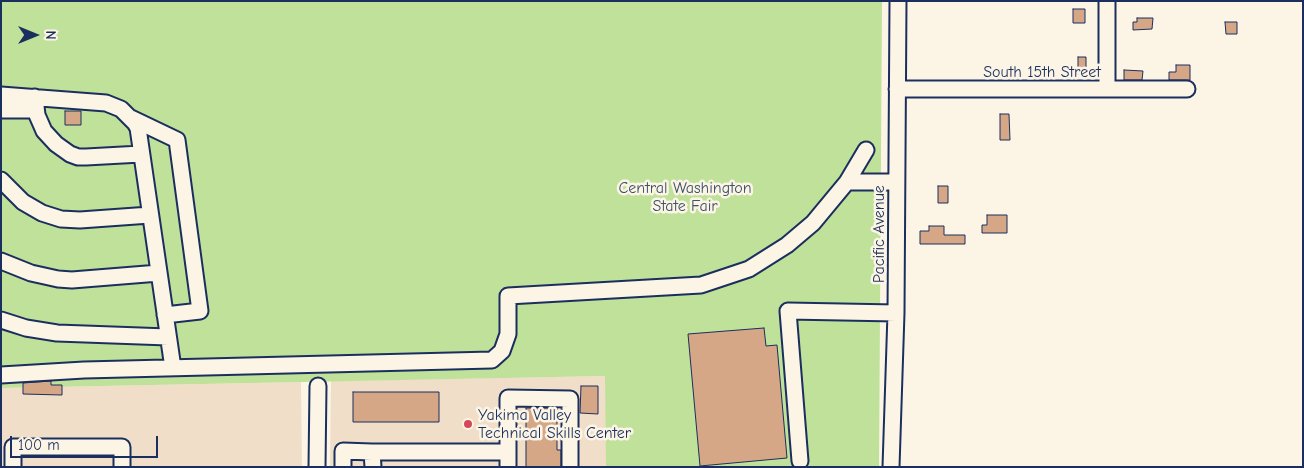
<!DOCTYPE html>
<html>
<head>
<meta charset="utf-8">
<style>
	body { margin:0 }
	#map { position:relative; width:1304px; height:468px; overflow:hidden; background:#fcf5e5; font-family:"Comic Neue",sans-serif }
	canvas { display:block }
	.frame { position:absolute; inset:0; border:2px solid #1b2f5e; pointer-events:none }
	.north { position:absolute; left:10px; top:10px; width:50px; height:50px; -webkit-text-stroke:4px #fcf5e5; paint-order:stroke; rotate:90deg; font-size:14px; font-weight:700; line-height:20px; text-align:center; color:#1b2f5e }
	.north::after { content:''; display:block; margin:auto; width:18px; height:22px; background:#1b2f5e; clip-path:polygon(50% 0,100% 100%,50% 72%,0 100%) }
	.scale { position:absolute; left:10px; top:436px; width:148px; height:22px; box-sizing:border-box; border:2px solid #1b2f5e; border-top:0; padding-left:6px; font-size:15px; line-height:18px; white-space:nowrap; color:#1b2f5e; -webkit-text-stroke:4px #fcf5e5; paint-order:stroke }
</style>
</head>
<body>
<div id="map">
<canvas width="1304" height="468"></canvas>
<div class="frame"></div>
<div class="north">N</div>
<div class="scale">100 m</div>
</div>
<script>
const g = document.querySelector('canvas').getContext('2d');
g.lineJoin = 'round';
function fillPath(path, color) {
  g.fillStyle = color;
  g.fill(path, 'evenodd');
}
function poly(rows) {
  const path = new Path2D();
  for (const r of rows) {
    path.moveTo(r[0], r[1]);
    for (let i = 2; i < r.length; i += 2) path.lineTo(r[i], r[i + 1]);
  }
  return path;
}
function stroke(path, color, width, dash) {
  g.strokeStyle = color;
  g.lineWidth = width;
  g.lineCap = dash ? 'butt' : 'round';
  g.setLineDash(dash || []);
  g.stroke(path);
}
function label(font, color, halo, rows, align = 'center') {
  g.font = font + ' "Comic Neue",sans-serif';
  g.lineWidth = 5;
  g.setLineDash([]);
  g.textBaseline = 'middle';
  g.strokeStyle = halo;
  g.fillStyle = color;
  for (const [text, x, y, turn = 0] of rows) {
    g.save();
    g.translate(x, y);
    g.rotate((+turn || 0) * Math.PI / 180);
    g.textAlign = isNaN(turn) ? turn : align;
    if (halo) g.strokeText(text, 0, 0);
    g.fillText(text, 0, 0);
    g.restore();
  }
}
fillPath(poly([
	[606,376,606,467,330,467,331,381],
	[301,382,302,467,1,467,1,388]
]), '#f0dec9');
fillPath(poly([
	[1,1,882,1,879,467,606,467,605,376,1,388]
]), '#bfe19a');
const building = poly([
	[1073,9,1085,9,1085,23,1073,23,1073,9],
	[1137,18,1153,18,1152,29,1133,30,1133,22,1137,22,1137,18],
	[1225,22,1237,22,1237,34,1226,34,1225,22],
	[1078,57,1086,57,1086,74,1078,74,1078,57],
	[1176,65,1190,65,1190,80,1169,80,1169,72,1176,72,1176,65],
	[1124,70,1143,71,1142,80,1124,80,1124,70],
	[65,111,81,111,81,125,65,125,65,111],
	[1000,114,1009,114,1010,140,1000,140,1000,114],
	[938,186,948,186,948,203,938,203,938,186],
	[987,215,1007,215,1007,233,982,233,982,225,987,225,987,215],
	[929,226,944,226,944,235,965,235,965,244,920,244,920,231,929,231,929,226],
	[764,328,766,346,777,345,787,458,700,466,688,334,764,328],
	[51,381,51,385,62,385,62,395,23,394,23,383,51,381],
	[581,386,598,386,598,414,580,413,581,386],
	[353,392,439,392,439,422,353,422,353,392],
	[526,408,557,408,557,450,561,450,561,467,526,467,526,408]
]);
fillPath(building, '#d5a787');
stroke(building, '#1b2f5e', 1);
const minor = poly([
	[1107,1,1107,89],
	[897,89,1187,89],
	[1,95,106,103,121,109,135,123,138,128,173,368],
	[35,97,37,115,44,131,56,144,70,154,78,157,86,157,141,154],
	[1,110,36,110],
	[131,118,177,140,200,311,165,315],
	[1,180,23,202,42,213,61,219,80,220,150,215],
	[847,182,896,182],
	[1,261,31,273,58,279,72,280,159,273],
	[1,320,26,328,57,333,168,337],
	[1,375,84,370,492,360,502,351,508,334,508,296,701,285,749,269,787,245,813,223,847,182,866,150],
	[372,452,508,452],
	[800,461,788,311,896,313],
	[13,467,13,447,122,447,122,467],
	[317,467,318,386],
	[343,467,343,451,372,452,373,467],
	[508,467,508,398,570,399,570,467],
	[891,467,896,313,898,1]
]);
stroke(minor, '#1b2f5e', 19);
stroke(minor, '#fcf5e5', 15);
for (const [x, y, r, color] of [
	[468,424,5,"#d1495b"]
]) {
  const dot = new Path2D();
  dot.arc(x, y, r, 0, 2 * Math.PI);
  g.fillStyle = color;
  g.fill(dot);
  stroke(dot, '#fcf5e5', 2);
}
label('16px', '#1b2f5e', '#fcf5e5', [
	["South 15th Street",1042,72],
	["Pacific Avenue",879,234,-90]
]);
label('16px', '#3c536a', '#fcf5e5', [
	["Central Washington",685,188],
	["State Fair",685,206]
]);
label('16px', '#1b2f5e', '#fcf5e5', [
	["Yakima Valley",478,415],
	["Technical Skills Center",478,433]
], 'left');
</script>
</body>
</html>
